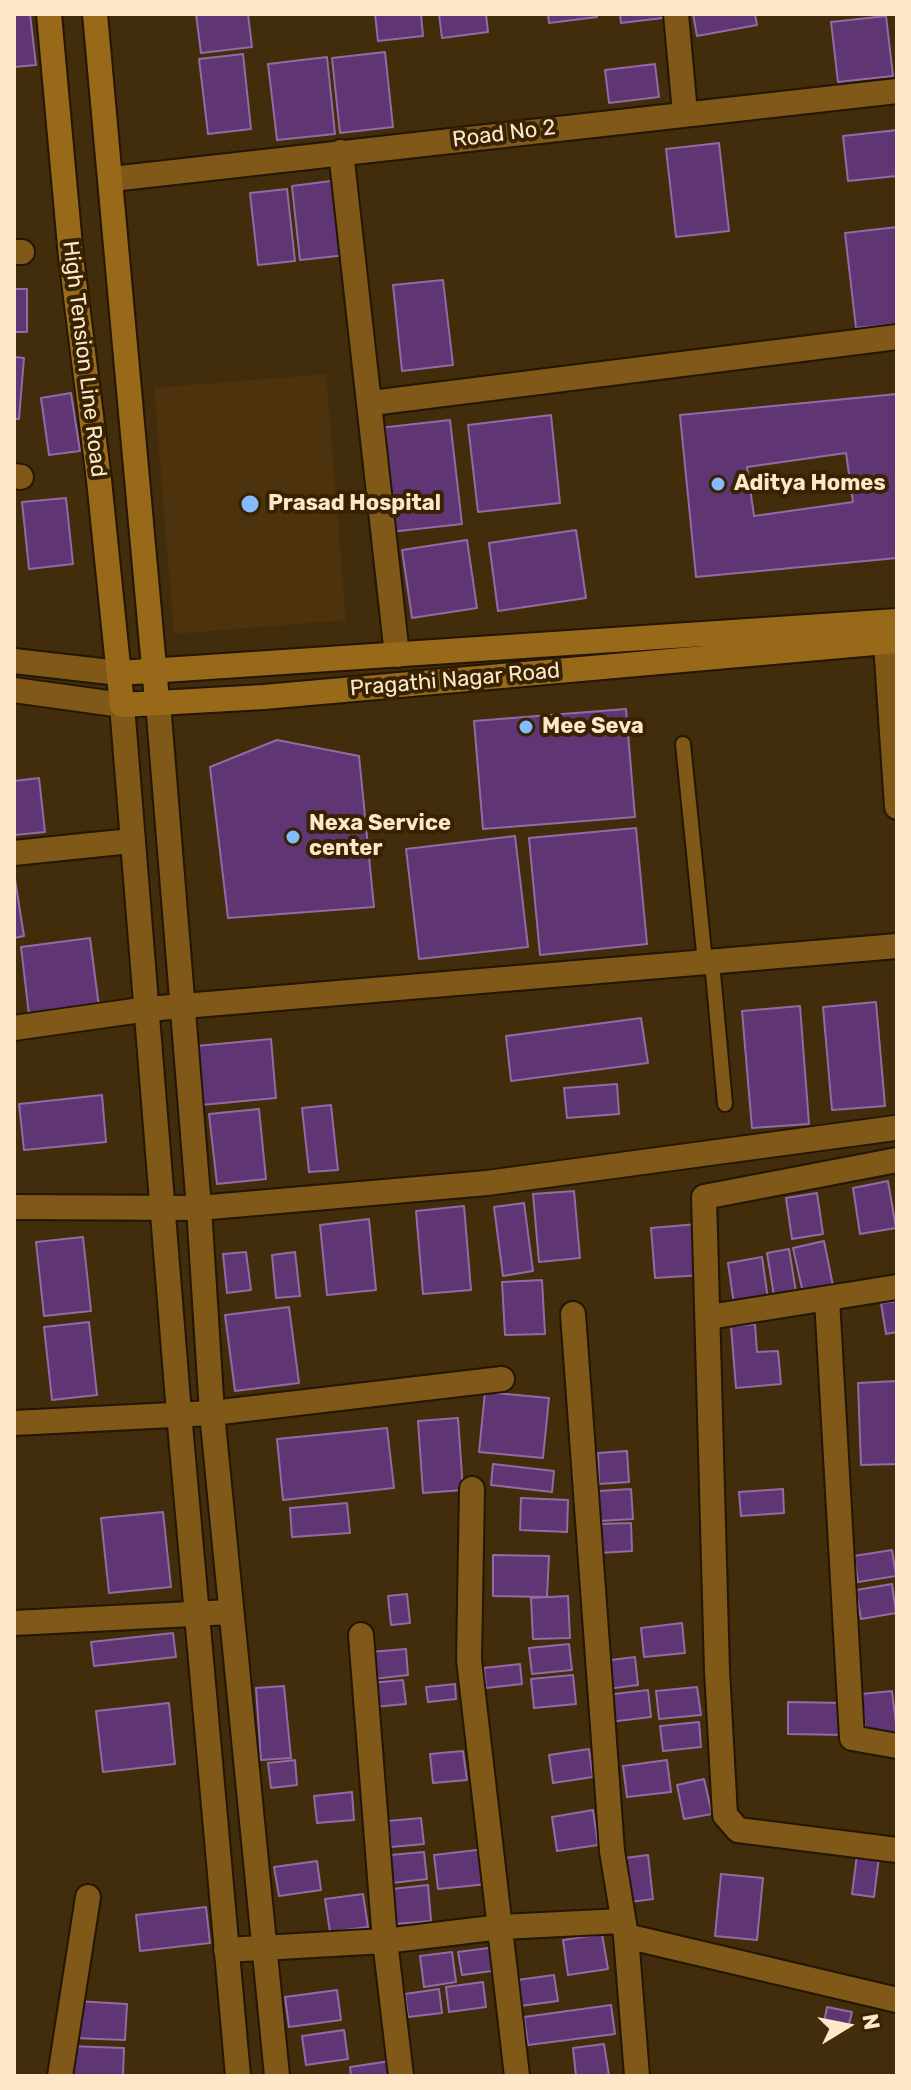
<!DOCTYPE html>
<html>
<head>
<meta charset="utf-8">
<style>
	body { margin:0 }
	#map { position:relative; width:911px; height:2090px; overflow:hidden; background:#412c0b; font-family:Rubik,sans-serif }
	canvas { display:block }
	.frame { position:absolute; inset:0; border:16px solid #fee7c9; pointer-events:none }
	.north { position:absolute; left:807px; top:1986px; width:80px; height:80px; -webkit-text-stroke:6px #372201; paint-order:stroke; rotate:80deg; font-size:22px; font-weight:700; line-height:32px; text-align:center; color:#fee7c9 }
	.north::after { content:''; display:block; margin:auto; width:28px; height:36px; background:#fee7c9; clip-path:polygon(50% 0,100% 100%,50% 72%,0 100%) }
</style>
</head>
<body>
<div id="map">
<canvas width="911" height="2090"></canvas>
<div class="frame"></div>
<div class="north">N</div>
</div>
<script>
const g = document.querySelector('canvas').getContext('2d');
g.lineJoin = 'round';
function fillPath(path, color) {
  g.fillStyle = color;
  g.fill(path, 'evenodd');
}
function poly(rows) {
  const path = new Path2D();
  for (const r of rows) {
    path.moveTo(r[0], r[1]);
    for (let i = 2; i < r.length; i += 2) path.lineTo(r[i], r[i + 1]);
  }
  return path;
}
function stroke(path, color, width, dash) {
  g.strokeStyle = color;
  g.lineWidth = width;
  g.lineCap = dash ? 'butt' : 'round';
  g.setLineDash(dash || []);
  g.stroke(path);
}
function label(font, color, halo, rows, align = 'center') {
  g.font = font + ' Rubik,sans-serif';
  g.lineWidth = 8;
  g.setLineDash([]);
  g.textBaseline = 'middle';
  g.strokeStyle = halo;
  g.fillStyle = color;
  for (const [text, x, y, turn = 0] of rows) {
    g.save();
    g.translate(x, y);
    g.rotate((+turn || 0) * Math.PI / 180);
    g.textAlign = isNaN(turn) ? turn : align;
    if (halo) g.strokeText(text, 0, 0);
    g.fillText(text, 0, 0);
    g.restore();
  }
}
fillPath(poly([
	[326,374,346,620,174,634,154,388]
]), '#4c330d');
const building = poly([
	[14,14,30,14,36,65,14,67,14,14],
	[196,14,248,14,252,47,201,53,196,14],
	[375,14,421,14,423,36,378,41,375,14],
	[439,14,486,14,488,32,442,38,439,14],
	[548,14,597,14,597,17,549,23,548,14],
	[620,14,671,14,671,17,621,23,620,14],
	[693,14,755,14,757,25,697,36,693,14],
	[886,16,893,76,838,82,831,22,886,16],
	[385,52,393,127,340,133,332,58,385,52],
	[243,54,251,129,208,134,199,59,243,54],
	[327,57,335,134,277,140,268,64,327,57],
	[655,64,659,97,609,103,605,70,655,64],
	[897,130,897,176,848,181,843,136,897,130],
	[719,143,729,231,676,237,666,149,719,143],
	[339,180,347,255,300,260,292,186,339,180],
	[287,189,295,261,258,265,250,193,287,189],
	[897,227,897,324,856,328,845,233,897,227],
	[443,280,453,365,402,371,393,285,443,280],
	[14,289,27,289,27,332,14,332,14,289],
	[14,357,24,358,19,419,14,419,14,357],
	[71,393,80,451,49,455,41,398,71,393],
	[897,394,897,558,696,577,680,415,897,394],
	[846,453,853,502,754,516,747,467,846,453],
	[551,415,560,503,478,512,468,425,551,415],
	[450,420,462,524,390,532,379,428,450,420],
	[66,498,73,564,29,569,22,502,66,498],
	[576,530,586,598,498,611,489,543,576,530],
	[467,540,477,608,412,618,402,550,467,540],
	[626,709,635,817,483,829,474,721,626,709],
	[277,740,359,756,374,907,228,918,210,767,277,740],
	[39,778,45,832,14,835,14,781,39,778],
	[636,828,647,944,540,955,529,838,636,828],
	[515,836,528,947,419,959,406,849,515,836],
	[14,873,24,936,14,938,14,873],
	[90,938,99,1007,29,1015,21,947,90,938],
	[876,1002,885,1106,832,1110,823,1007,876,1002],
	[800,1006,809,1124,752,1128,742,1011,800,1006],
	[641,1018,648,1063,511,1081,506,1036,641,1018],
	[271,1039,276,1098,201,1105,196,1046,271,1039],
	[617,1084,619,1114,567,1118,564,1088,617,1084],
	[102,1095,106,1142,24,1150,19,1104,102,1095],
	[331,1105,338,1170,309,1172,302,1108,331,1105],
	[259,1109,266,1179,217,1184,209,1114,259,1109],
	[888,1181,896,1228,860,1234,853,1188,888,1181],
	[574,1191,580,1258,539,1262,533,1194,574,1191],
	[817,1193,823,1234,792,1239,786,1198,817,1193],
	[524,1203,533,1271,503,1276,494,1207,524,1203],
	[464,1206,471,1290,423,1294,416,1211,464,1206],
	[369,1219,376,1290,327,1295,320,1225,369,1219],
	[698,1224,702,1275,655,1278,651,1228,698,1224],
	[83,1237,91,1311,44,1316,36,1242,83,1237],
	[824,1241,833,1286,803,1293,793,1248,824,1241],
	[789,1249,796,1292,774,1296,767,1253,789,1249],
	[246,1252,251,1290,227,1293,223,1254,246,1252],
	[295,1252,300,1296,276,1298,272,1255,295,1252],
	[762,1257,768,1299,734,1304,728,1263,762,1257],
	[542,1280,545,1334,505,1335,502,1282,542,1280],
	[897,1301,897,1332,886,1334,881,1303,897,1301],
	[289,1307,299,1383,235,1391,225,1315,289,1307],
	[89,1322,97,1395,52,1400,44,1327,89,1322],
	[755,1324,757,1352,778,1351,781,1384,736,1388,731,1326,755,1324],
	[897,1381,897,1464,861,1465,858,1383,897,1381],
	[485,1392,549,1398,543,1458,479,1452,485,1392],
	[458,1418,463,1490,423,1493,418,1421,458,1418],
	[387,1428,394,1488,283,1500,277,1439,387,1428],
	[627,1451,629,1482,599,1484,598,1453,627,1451],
	[493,1464,554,1471,552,1492,491,1485,493,1464],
	[631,1489,633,1519,600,1521,598,1491,631,1489],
	[783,1489,784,1513,741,1516,739,1492,783,1489],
	[521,1498,568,1500,567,1532,520,1530,521,1498],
	[347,1503,350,1533,292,1537,290,1508,347,1503],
	[163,1512,171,1587,109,1593,101,1518,163,1512],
	[631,1523,632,1551,600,1553,599,1524,631,1523],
	[892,1550,896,1576,858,1582,854,1556,892,1550],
	[493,1555,549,1556,547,1597,493,1596,493,1555],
	[892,1584,896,1613,861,1619,856,1590,892,1584],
	[407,1594,410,1623,391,1625,388,1596,407,1594],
	[568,1596,570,1638,533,1639,531,1598,568,1596],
	[682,1623,685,1653,644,1657,641,1628,682,1623],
	[173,1633,176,1657,94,1666,91,1642,173,1633],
	[569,1644,572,1670,532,1674,529,1648,569,1644],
	[406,1649,408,1675,373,1679,370,1652,406,1649],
	[635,1657,638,1685,607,1689,603,1661,635,1657],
	[520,1664,522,1684,486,1688,484,1668,520,1664],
	[573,1675,576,1704,534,1708,531,1679,573,1675],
	[403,1680,406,1704,374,1707,371,1683,403,1680],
	[455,1684,456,1699,428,1702,426,1687,455,1684],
	[284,1686,291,1758,261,1760,256,1688,284,1686],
	[697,1687,701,1715,659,1719,656,1691,697,1687],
	[648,1690,651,1717,609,1722,606,1695,648,1690],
	[892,1691,897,1732,866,1735,861,1694,892,1691],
	[788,1702,846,1703,845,1735,788,1734,788,1702],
	[169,1703,175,1764,103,1772,96,1711,169,1703],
	[699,1722,701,1747,663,1751,660,1726,699,1722],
	[589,1749,593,1777,553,1783,549,1755,589,1749],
	[463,1751,467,1780,433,1783,430,1754,463,1751],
	[295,1760,297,1785,271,1788,268,1763,295,1760],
	[667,1760,671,1792,627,1797,623,1766,667,1760],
	[704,1779,712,1814,684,1819,677,1785,704,1779],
	[352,1792,354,1820,317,1823,314,1796,352,1792],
	[593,1810,598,1845,557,1851,552,1817,593,1810],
	[421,1818,424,1844,391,1847,388,1821,421,1818],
	[485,1849,488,1884,438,1889,434,1855,485,1849],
	[424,1852,427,1879,392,1883,390,1855,424,1852],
	[857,1854,879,1857,874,1897,852,1894,857,1854],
	[648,1855,653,1899,630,1902,625,1858,648,1855],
	[317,1861,321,1890,279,1896,274,1867,317,1861],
	[721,1874,763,1878,757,1940,715,1936,721,1874],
	[428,1885,431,1921,396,1924,392,1889,428,1885],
	[363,1894,368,1927,330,1932,325,1899,363,1894],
	[206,1907,210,1943,140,1951,136,1915,206,1907],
	[602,1934,608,1969,568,1975,563,1940,602,1934],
	[496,1947,499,1970,462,1975,458,1952,496,1947],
	[452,1952,456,1982,424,1987,420,1956,452,1952],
	[554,1975,558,2001,520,2006,517,1980,554,1975],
	[483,1982,486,2007,449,2012,446,1987,483,1982],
	[439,1989,442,2013,408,2017,405,1994,439,1989],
	[337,1990,341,2020,289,2027,285,1997,337,1990],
	[76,2001,127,2004,125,2040,74,2038,76,2001],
	[611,2005,615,2034,528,2045,524,2017,611,2005],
	[827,2007,852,2012,848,2028,824,2023,827,2007],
	[344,2030,348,2059,306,2065,302,2036,344,2030],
	[604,2044,609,2076,576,2076,573,2048,604,2044],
	[67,2046,124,2048,123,2076,66,2076,67,2046],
	[390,2061,392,2076,351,2076,350,2067,390,2061]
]);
fillPath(building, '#5f3573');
stroke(building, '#916ca4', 2);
const service = poly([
	[683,744,705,962],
	[712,962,725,1104]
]);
const minor = poly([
	[676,14,685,113],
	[341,152,397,655],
	[112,179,897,91],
	[14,252,22,252],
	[372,403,897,337],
	[14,476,21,477],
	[886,643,897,807],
	[14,853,131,841],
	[14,1028,148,1009,897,946],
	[897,1160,704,1197,717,1671,725,1815,738,1830,897,1850],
	[14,1207,199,1208,487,1183,895,1128],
	[827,1299,852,1738,897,1746],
	[573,1314,612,1851,626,1936,637,2076],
	[709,1317,897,1287],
	[14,1423,212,1413,502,1379],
	[472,1489,469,1660,517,2076],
	[14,1623,231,1612],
	[361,1635,385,1941,401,2076],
	[626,1936,897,2000],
	[226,1950,385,1941,501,1927,622,1921],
	[60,2076,88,1897]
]);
const tertiary = poly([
	[14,661,119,673],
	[14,690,122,705,179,1413,238,2076],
	[158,703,199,1208,212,1413,277,2076]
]);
const secondary = poly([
	[49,14,71,257,99,480,122,705,264,697,897,641],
	[95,14,156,689],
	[119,673,897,621]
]);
stroke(service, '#231604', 18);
stroke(minor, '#231604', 28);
stroke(tertiary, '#231604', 28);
stroke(secondary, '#231604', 28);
stroke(service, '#805817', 14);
stroke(minor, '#805817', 24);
stroke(tertiary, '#805817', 24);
stroke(secondary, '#99691a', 24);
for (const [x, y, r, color] of [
	[718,484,8,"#86bbfb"],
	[250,504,10,"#86bbfb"],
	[526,727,8,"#86bbfb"],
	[293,837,8,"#86bbfb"]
]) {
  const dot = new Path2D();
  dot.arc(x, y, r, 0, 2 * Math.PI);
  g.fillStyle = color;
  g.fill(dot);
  stroke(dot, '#372201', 3);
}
label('22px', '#fee7c9', '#372201', [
	["Road No 2",504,134,-7],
	["High Tension Line Road",84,359,83],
	["Pragathi Nagar Road",455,680,-5]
]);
label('bold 22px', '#fee7c9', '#372201', [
	["Aditya Homes",734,484],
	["Prasad Hospital",268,504],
	["Mee Seva",542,727],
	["Nexa Service",309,824],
	["center",309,849]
], 'left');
</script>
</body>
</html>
